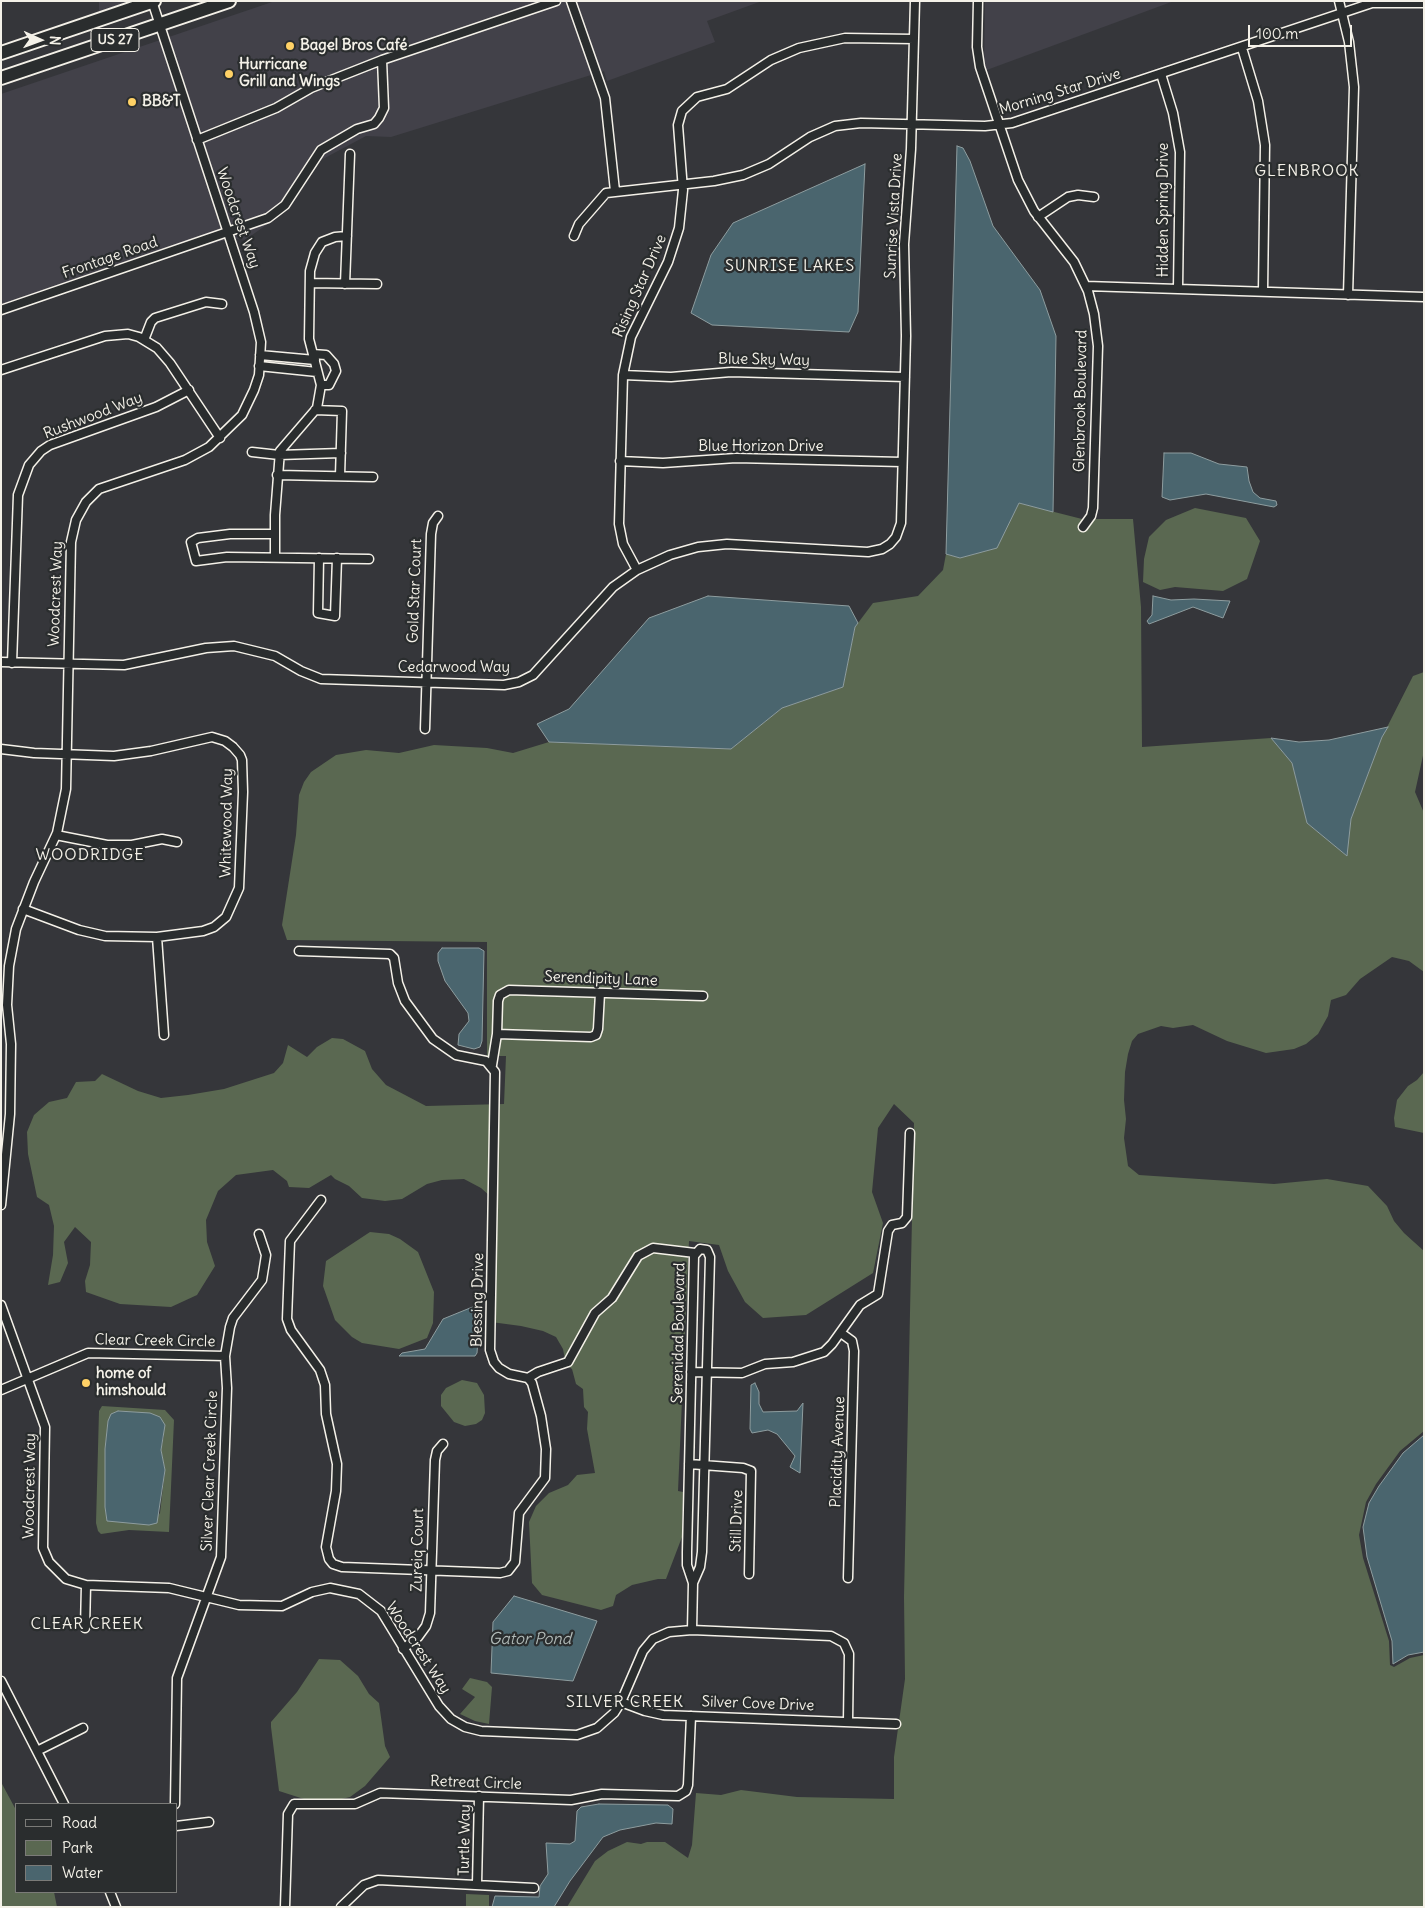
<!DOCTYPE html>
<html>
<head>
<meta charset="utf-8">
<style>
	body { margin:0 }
	#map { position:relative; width:1425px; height:1908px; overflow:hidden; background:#35363a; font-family:Delius,sans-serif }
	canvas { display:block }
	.frame { position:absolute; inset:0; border:2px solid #f4f1e8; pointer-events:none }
	.legend { position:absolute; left:15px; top:1803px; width:162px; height:90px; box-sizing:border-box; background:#2a2d2e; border:1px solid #7b7b78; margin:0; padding:6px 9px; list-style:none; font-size:15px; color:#f4f1e8 }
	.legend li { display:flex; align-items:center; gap:10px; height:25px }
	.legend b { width:25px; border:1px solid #7b7b78 }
	.north { position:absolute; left:15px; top:15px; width:50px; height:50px; -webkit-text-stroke:4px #2a2d2e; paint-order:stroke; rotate:92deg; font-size:14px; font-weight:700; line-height:20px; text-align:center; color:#f4f1e8 }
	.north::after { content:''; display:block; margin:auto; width:18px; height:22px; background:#f4f1e8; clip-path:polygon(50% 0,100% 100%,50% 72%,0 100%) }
	.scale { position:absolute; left:1248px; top:25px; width:104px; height:22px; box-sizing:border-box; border:2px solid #f4f1e8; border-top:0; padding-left:6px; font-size:15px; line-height:18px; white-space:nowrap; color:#f4f1e8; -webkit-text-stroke:4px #2a2d2e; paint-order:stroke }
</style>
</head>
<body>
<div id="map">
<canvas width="1425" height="1908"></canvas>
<div class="frame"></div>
<ul class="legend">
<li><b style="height:6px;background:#2a2d2e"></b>Road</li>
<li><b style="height:14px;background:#5a6851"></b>Park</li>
<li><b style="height:14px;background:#4a656e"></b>Water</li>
</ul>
<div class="north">N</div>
<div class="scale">100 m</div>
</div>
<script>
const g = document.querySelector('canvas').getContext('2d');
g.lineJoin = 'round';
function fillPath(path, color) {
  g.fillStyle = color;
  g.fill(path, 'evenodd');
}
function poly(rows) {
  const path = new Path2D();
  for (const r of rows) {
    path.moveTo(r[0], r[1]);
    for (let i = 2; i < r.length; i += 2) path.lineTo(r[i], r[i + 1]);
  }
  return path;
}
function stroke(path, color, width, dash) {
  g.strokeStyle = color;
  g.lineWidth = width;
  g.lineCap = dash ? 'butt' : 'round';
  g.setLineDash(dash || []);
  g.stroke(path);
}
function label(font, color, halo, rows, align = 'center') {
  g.font = font + ' Delius,sans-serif';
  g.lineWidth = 4.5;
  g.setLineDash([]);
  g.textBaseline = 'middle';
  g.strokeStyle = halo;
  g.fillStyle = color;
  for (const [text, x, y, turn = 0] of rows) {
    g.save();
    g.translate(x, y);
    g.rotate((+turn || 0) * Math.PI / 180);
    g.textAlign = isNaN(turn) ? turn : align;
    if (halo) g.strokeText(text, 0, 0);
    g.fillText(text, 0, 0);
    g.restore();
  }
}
fillPath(poly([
	[99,1,132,1,99,12],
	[275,1,762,1,707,21,715,42,607,81,604,71,391,137,366,136,321,160,279,216,245,240,232,238,1,306,1,94],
	[985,1,1174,1,984,71]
]), '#424149');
fillPath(poly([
	[1019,503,1082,519,1133,519,1141,607,1142,747,1271,738,1292,763,1307,823,1346,855,1351,819,1382,737,1413,676,1424,672,1424,751,1415,792,1424,813,1424,972,1409,961,1392,957,1360,979,1346,995,1331,1000,1328,1016,1318,1034,1306,1044,1294,1049,1266,1053,1227,1041,1193,1025,1173,1028,1161,1026,1138,1034,1132,1041,1128,1054,1125,1072,1124,1100,1126,1119,1124,1138,1128,1166,1139,1175,1274,1184,1327,1179,1368,1186,1387,1206,1394,1221,1404,1233,1424,1251,1424,1431,1400,1451,1376,1484,1366,1502,1359,1535,1363,1558,1389,1641,1390,1665,1394,1667,1410,1658,1424,1655,1424,1907,567,1907,595,1861,608,1851,627,1842,641,1844,647,1842,665,1842,688,1858,692,1845,696,1793,721,1795,741,1790,797,1797,894,1799,894,1757,905,1679,904,1597,914,1123,894,1104,878,1128,872,1192,883,1223,873,1273,806,1315,763,1318,745,1302,728,1271,719,1245,689,1241,678,1491,683,1492,682,1537,666,1579,658,1579,632,1585,616,1595,613,1606,601,1610,542,1595,532,1583,529,1522,536,1506,549,1493,568,1485,577,1475,595,1473,587,1429,588,1412,584,1407,583,1389,576,1384,572,1369,566,1365,563,1349,556,1337,543,1331,521,1326,491,1322,491,1197,481,1188,464,1179,442,1180,427,1184,402,1199,385,1201,362,1198,349,1186,335,1179,331,1175,309,1188,289,1187,287,1181,273,1170,236,1175,218,1191,206,1220,207,1242,215,1266,197,1295,171,1307,120,1304,86,1292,85,1281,90,1265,91,1242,75,1227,64,1242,68,1263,60,1282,48,1285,53,1255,54,1226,49,1205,37,1197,28,1154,27,1132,34,1115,49,1102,67,1098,76,1082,95,1081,102,1074,138,1091,161,1098,188,1095,224,1089,274,1073,283,1063,288,1045,307,1057,317,1047,332,1038,343,1039,365,1051,372,1069,386,1085,426,1106,504,1104,506,1056,487,1056,487,942,287,940,282,925,296,835,299,795,304,782,311,772,336,755,366,750,399,753,434,745,487,748,513,753,549,742,731,749,782,708,843,687,855,627,873,603,918,596,943,570,946,554,960,558,996,548],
	[1195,508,1246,518,1260,541,1247,579,1223,591,1175,587,1160,590,1143,582,1144,559,1149,537,1166,520],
	[1424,1072,1424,1133,1395,1127,1394,1118,1397,1100,1408,1086,1417,1080],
	[370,1232,389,1234,400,1239,418,1252,434,1292,433,1323,427,1338,399,1349,362,1343,352,1337,335,1320,323,1286,326,1261],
	[462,1380,477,1383,484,1395,485,1413,482,1420,476,1424,465,1426,454,1422,441,1406,441,1395,446,1388],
	[102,1406,165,1410,174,1420,169,1532,129,1530,101,1534,98,1531,96,1523,99,1411],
	[118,1411,141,1413,164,1435,161,1450,165,1470,160,1513,150,1525,128,1522,106,1514,105,1449,108,1421],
	[319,1659,340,1660,358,1676,369,1694,379,1703,385,1746,390,1757,365,1786,350,1797,334,1801,307,1800,279,1791,271,1727,271,1722,297,1692],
	[470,1678,487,1682,492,1687,489,1724,475,1721,460,1714,475,1697,462,1689],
	[1,1782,16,1810,16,1892,54,1892,57,1907,1,1907],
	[466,1894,489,1895,489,1907,466,1907]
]), '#5a6851');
const water = poly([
	[957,146,963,148,970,161,993,226,1040,290,1056,336,1053,512,1019,503,997,548,960,558,946,554,957,146],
	[865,164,858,312,849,332,712,325,691,313,711,255,733,223,865,164],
	[1164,453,1191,453,1219,464,1247,467,1249,481,1253,492,1260,498,1276,501,1277,505,1274,507,1206,494,1170,500,1162,497,1164,453],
	[708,596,849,606,858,623,855,627,843,687,782,708,731,749,549,742,537,724,569,709,649,618,708,596],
	[1153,596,1171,600,1194,599,1230,601,1223,618,1193,607,1149,624,1147,621,1152,615,1153,596],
	[1388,727,1382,737,1351,819,1347,856,1307,823,1292,763,1271,738,1299,742,1329,740,1388,727],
	[442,948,479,948,484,951,482,1041,480,1047,474,1049,458,1045,459,1034,469,1021,468,1013,445,981,438,961,438,953,442,948],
	[475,1306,479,1307,480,1311,477,1353,475,1356,399,1356,402,1353,425,1349,443,1319,475,1306],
	[755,1383,759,1392,759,1404,763,1412,797,1411,803,1403,800,1473,790,1467,795,1456,777,1434,768,1430,752,1433,750,1429,751,1385,755,1383],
	[118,1411,150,1413,160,1417,165,1425,161,1450,165,1470,157,1523,149,1525,107,1521,105,1507,105,1449,108,1421,111,1414,118,1411],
	[1424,1435,1424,1652,1408,1655,1393,1664,1392,1641,1367,1557,1363,1527,1369,1503,1379,1486,1403,1453,1424,1435],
	[514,1596,597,1621,573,1681,491,1673,493,1622,514,1596],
	[599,1804,668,1805,673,1809,672,1824,656,1823,620,1830,603,1837,570,1881,554,1907,492,1907,495,1896,539,1897,540,1886,548,1874,546,1843,570,1844,575,1841,577,1811,581,1807,599,1804]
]);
fillPath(water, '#4a656e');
stroke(water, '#8e9d9f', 1);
const minor = poly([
	[571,1,605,98,615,191],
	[978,1,977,47,980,67,1018,180,1034,211,1074,262,1088,291,1094,314,1098,346,1093,508,1091,516,1083,527],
	[1339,1,1349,42,1354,87,1348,295],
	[1242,48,1258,101,1265,145,1263,291],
	[1161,74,1173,113,1180,152,1178,288],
	[197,140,276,108,311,88,382,60,556,1],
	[1038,217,1068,197,1078,195,1094,197],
	[574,236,579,224,606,193,714,181,743,175,769,164,810,137,835,126,861,123,985,126,1012,123,1372,3,1424,3],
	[310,283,377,284],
	[345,284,350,154],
	[1086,286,1424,297],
	[1,310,268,218,285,205,321,150,357,129,374,124,379,118,384,108,382,60],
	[144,340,151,322,155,318,206,302,222,304],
	[313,354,326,355,334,364,336,371,329,385,321,385],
	[260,355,315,360],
	[259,366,317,372],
	[1,370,105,336,128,334,139,337,157,348,170,363,220,438],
	[623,375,671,377,731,372,905,377],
	[315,410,342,411,340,476],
	[252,452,279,455,341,453],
	[620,461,663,463,736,458,902,462],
	[277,475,373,477],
	[275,534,230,534,198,538,191,542,196,561,227,557,369,559],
	[275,557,275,515,280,451,317,408,321,385,309,339,310,271,315,253,322,242,335,237,347,236],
	[319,558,318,613,335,616,337,558],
	[637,570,623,544,619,524,623,375,631,337,668,262,679,228,683,190,678,125,682,111,697,97,727,89,771,60,799,48,845,38,914,39],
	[1,662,124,665,206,648,234,646,275,656,301,671,321,679,504,685,519,682,533,675,613,587,637,570,670,555,698,547,727,544,868,552,882,549,890,544,896,537,901,523,906,336,904,244,911,149,915,1],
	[12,663,18,495,29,465,41,451,50,445,156,407,189,390],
	[425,729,431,534,433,523,438,516],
	[1,749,34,753,114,756,151,751,212,737,225,741,233,747,240,755,242,760,243,792,239,888,226,917,214,927,203,931,157,937,105,936,79,930,23,909],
	[56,835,107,845,132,845,162,839,177,842],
	[157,937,164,1035],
	[299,951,390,954,394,958,398,983,405,1001,433,1039,456,1055,486,1061,495,1072,490,1350,494,1362,499,1368,509,1374,528,1378,532,1383,541,1416,546,1449,545,1478,519,1513,515,1562,508,1571,500,1573,342,1567,333,1564,329,1559,326,1547,336,1491,337,1464,326,1414,325,1385,320,1370,291,1330,287,1319,290,1241,321,1200],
	[497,1034,591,1037,596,1035,598,1029,600,993],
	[492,1065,497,1034,498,1001,500,995,509,990,703,996],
	[1,1205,10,1114,11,1044,7,1005,9,966,16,929,34,882,57,833,66,789,71,542,76,520,86,502,99,489,185,460,209,447,242,415,254,390,259,375,261,342,254,312,152,1],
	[1,1305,45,1427,43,1548,49,1562,66,1579,86,1585,169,1588,239,1605,282,1606,312,1592,330,1588,359,1594,381,1611,439,1706,451,1719,465,1727,481,1731,577,1735,597,1728,614,1713,621,1702,643,1651,653,1639,669,1632,692,1630,831,1636,844,1643,849,1654,848,1721],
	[841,1333,852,1341,854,1351,848,1578],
	[691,1372,742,1373,765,1364,793,1362,824,1352,832,1344,860,1305,878,1294,888,1231,892,1225,902,1223,907,1217,910,1133],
	[528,1378,538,1372,568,1362,595,1313,612,1298,638,1256,653,1248,695,1253],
	[1,1390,88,1353,225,1356],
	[689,1464,743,1468,751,1471,749,1574],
	[85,1628,86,1585],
	[692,1630,693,1583,687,1565,687,1552,694,1256,700,1249,707,1250,710,1257,702,1552,700,1567,693,1583],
	[403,1649,418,1637,426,1626,430,1613,435,1460,437,1451,443,1444],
	[1,1681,64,1804],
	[621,1702,645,1711,663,1715,896,1724],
	[37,1751,83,1728],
	[175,1804,177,1678,221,1557,227,1388,225,1356,230,1327,233,1318,262,1280,266,1255,259,1234],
	[176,1826,209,1822],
	[477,1884,479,1796],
	[110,1892,116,1907],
	[285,1907,288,1814,294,1804,355,1804,380,1793,571,1800,602,1794,678,1796,686,1791,688,1785,691,1716],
	[341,1907,364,1885,378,1880,534,1888]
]);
const trunk = poly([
	[1,53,154,1],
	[1,78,229,1]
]);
stroke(minor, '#f4f1e8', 11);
stroke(trunk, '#f4f1e8', 16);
stroke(minor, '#2a2d2e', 8);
stroke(trunk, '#2a2d2e', 12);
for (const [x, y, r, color] of [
	[290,46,5,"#ffd166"],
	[229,74,5,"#ffd166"],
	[132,102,5,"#ffd166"],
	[86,1383,5,"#ffd166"]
]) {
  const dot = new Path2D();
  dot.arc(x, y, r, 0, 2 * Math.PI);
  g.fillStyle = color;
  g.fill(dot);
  stroke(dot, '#2a2d2e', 2);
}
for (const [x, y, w] of [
	[115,40,48]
]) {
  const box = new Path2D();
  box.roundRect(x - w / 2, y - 11.5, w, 23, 4);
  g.fillStyle = '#2a2d2e';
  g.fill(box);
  stroke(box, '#f4f1e8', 1);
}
label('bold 14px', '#f4f1e8', null, [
	["US 27",115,40]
]);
label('bold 15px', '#f4f1e8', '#2a2d2e', [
	["Bagel Bros Café",300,46],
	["Hurricane",239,65],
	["Grill and Wings",239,82],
	["BB&T",142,102],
	["home of",96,1374],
	["himshould",96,1391]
], 'left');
label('15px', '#f4f1e8', '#2a2d2e', [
	["Morning Star Drive",1060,92,-17],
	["Hidden Spring Drive",1164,210,-90],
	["Sunrise Vista Drive",894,216,-87],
	["Woodcrest Way",238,218,71],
	["Frontage Road",110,258,-19],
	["Rising Star Drive",640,286,-66],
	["Blue Sky Way",764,360,1],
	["Glenbrook Boulevard",1081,401,-89],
	["Rushwood Way",93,416,-21],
	["Blue Horizon Drive",761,447],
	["Gold Star Court",415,591,-88],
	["Woodcrest Way",56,594,-88],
	["Cedarwood Way",454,668],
	["Whitewood Way",227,823,-89],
	["Serendipity Lane",601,979,2],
	["Blessing Drive",478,1300,-89],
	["Serenidad Boulevard",679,1333,-89],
	["Clear Creek Circle",155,1341,1],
	["Placidity Avenue",838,1452,-88],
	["Silver Clear Creek Circle",210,1471,-88],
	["Woodcrest Way",30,1486,-89],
	["Still Drive",737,1521,-88],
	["Zureiq Court",418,1550,-89],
	["Woodcrest Way",418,1648,57],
	["Silver Cove Drive",758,1704,2],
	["Retreat Circle",476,1783,2],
	["Turtle Way",465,1840,-89]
]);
g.letterSpacing = '1px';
label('16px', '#f4f1e8', '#2a2d2e', [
	["GLENBROOK",1307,171],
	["SUNRISE LAKES",790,266],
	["WOODRIDGE",90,855],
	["CLEAR CREEK",87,1624],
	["SILVER CREEK",625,1702]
]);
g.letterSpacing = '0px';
label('italic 16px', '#b0b9b7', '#2a2d2e', [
	["Gator Pond",530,1639]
]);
</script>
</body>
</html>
